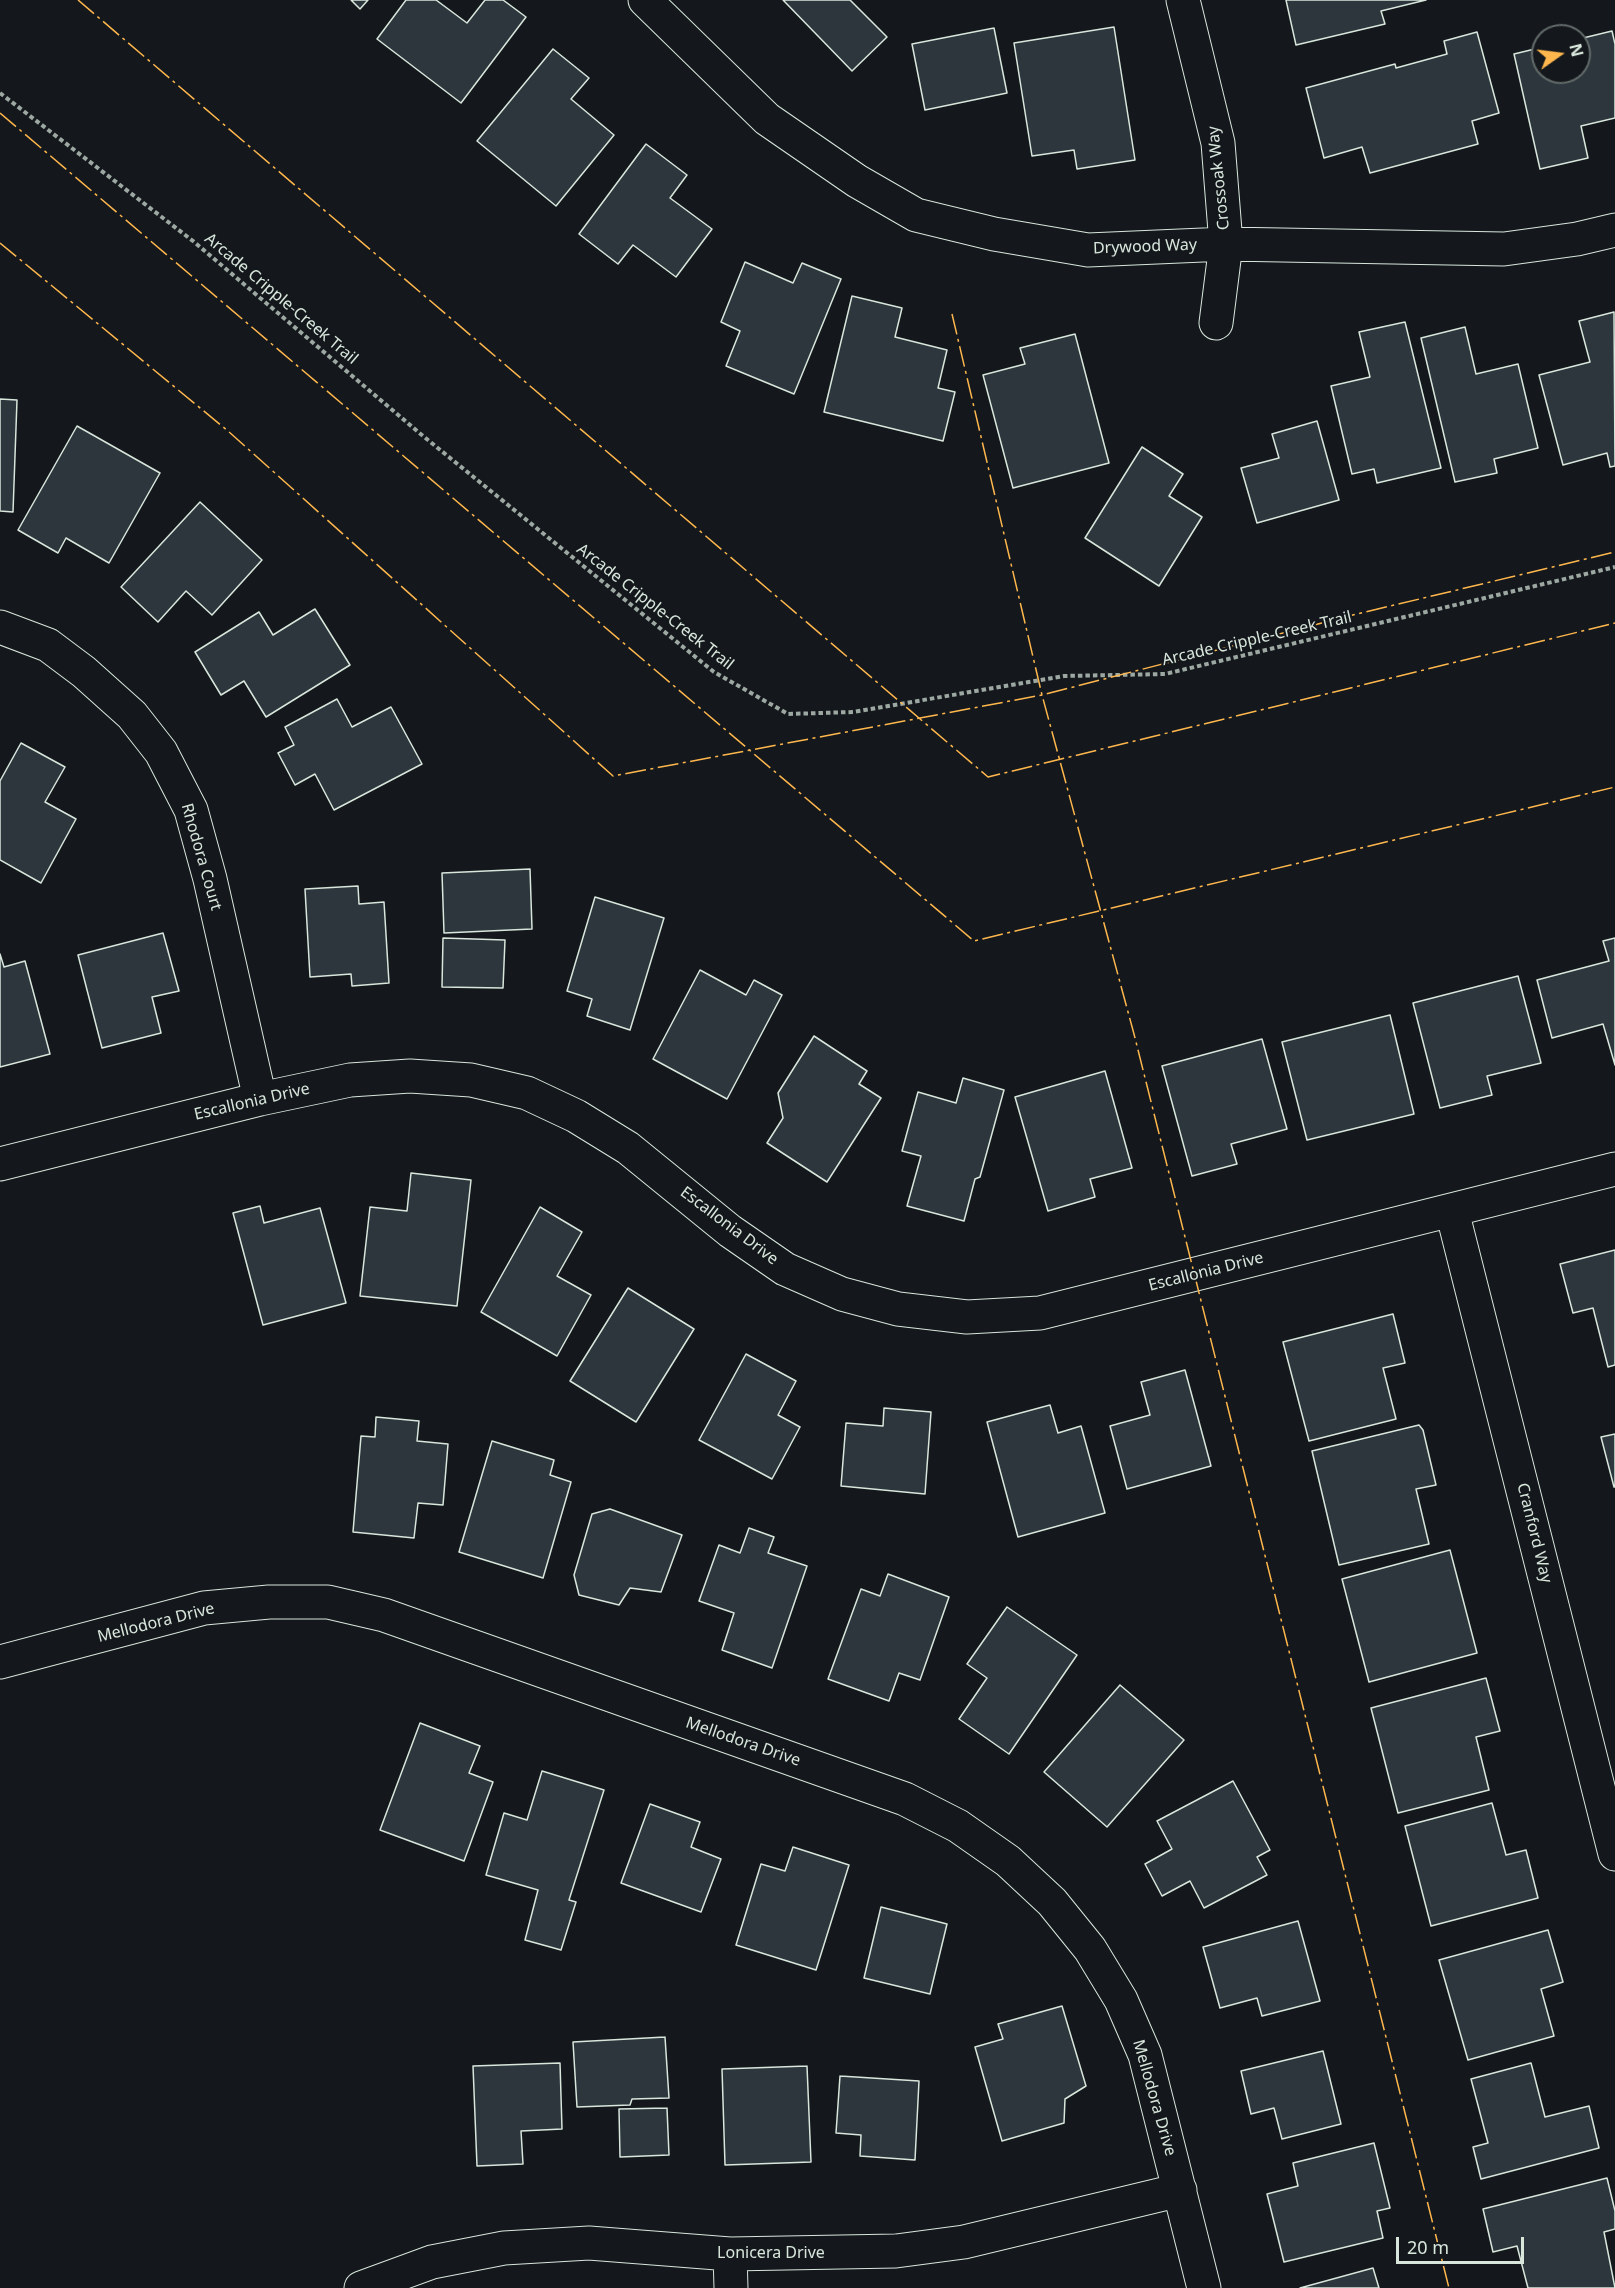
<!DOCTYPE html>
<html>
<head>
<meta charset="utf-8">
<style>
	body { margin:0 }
	#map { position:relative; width:1615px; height:2288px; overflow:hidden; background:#14181c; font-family:"Noto Sans",sans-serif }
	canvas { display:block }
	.north { position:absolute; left:1531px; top:24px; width:60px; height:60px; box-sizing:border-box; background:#14181c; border:2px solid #626a69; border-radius:50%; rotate:76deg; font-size:16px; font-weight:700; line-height:24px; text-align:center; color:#d8e6dc }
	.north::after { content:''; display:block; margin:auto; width:21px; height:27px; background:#ffb74d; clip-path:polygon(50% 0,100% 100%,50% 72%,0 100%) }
	.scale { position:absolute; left:1396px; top:2237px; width:128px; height:27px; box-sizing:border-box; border:3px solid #d8e6dc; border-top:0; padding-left:8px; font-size:18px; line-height:21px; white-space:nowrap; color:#d8e6dc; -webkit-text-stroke:4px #14181c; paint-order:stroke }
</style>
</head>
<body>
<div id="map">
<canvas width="1615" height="2288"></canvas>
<div class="north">N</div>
<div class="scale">20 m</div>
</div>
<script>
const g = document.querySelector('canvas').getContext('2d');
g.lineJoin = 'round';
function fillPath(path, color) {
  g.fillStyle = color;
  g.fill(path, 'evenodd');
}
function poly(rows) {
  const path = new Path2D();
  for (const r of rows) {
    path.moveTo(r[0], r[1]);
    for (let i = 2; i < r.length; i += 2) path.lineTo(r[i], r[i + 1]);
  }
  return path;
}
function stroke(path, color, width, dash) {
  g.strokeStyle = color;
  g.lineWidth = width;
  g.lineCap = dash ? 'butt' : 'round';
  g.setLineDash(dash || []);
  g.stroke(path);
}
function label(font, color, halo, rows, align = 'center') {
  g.font = font + ' "Noto Sans",sans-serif';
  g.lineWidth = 4.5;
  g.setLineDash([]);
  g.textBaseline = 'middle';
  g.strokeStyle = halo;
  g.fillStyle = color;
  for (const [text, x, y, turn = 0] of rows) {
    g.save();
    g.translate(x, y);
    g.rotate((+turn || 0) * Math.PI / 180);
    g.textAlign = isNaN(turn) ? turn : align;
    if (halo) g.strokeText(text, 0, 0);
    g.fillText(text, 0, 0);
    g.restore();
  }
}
const building = poly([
	[351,0,368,0,360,9,351,0],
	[406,0,436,0,467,23,485,0,503,0,526,17,461,103,377,39,406,0],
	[783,0,850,0,887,37,852,71,783,0],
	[1286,0,1426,0,1381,11,1385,24,1296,45,1286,0],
	[1114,27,1135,160,1077,169,1074,150,1032,156,1014,43,1114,27],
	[994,28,1007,93,925,110,912,44,994,28],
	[1612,31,1615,44,1615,118,1581,126,1588,158,1540,169,1514,54,1543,47,1543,72,1579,72,1579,39,1612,31],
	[1477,32,1499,113,1472,121,1478,144,1370,173,1362,147,1324,158,1306,88,1395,64,1396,68,1447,54,1444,41,1477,32],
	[553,49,589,78,571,99,614,135,556,206,477,141,553,49],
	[646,144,687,175,670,198,712,229,676,277,633,245,618,264,579,234,646,144],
	[745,262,793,283,802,263,841,279,794,394,726,366,740,331,721,322,745,262],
	[852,296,902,308,895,337,947,350,938,388,955,392,943,441,824,412,852,296],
	[1614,312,1615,466,1610,467,1607,453,1563,465,1539,375,1590,362,1579,321,1614,312],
	[1405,322,1441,468,1377,483,1374,469,1352,474,1331,386,1370,377,1359,332,1405,322],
	[1465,327,1476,374,1518,364,1538,448,1494,459,1497,473,1455,482,1421,338,1465,327],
	[1075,334,1109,463,1013,488,983,375,1025,364,1020,348,1075,334],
	[0,399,17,400,13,512,0,511,0,399],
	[1317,421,1339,500,1257,523,1241,468,1279,458,1272,434,1317,421],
	[77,426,160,473,109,563,66,538,58,553,18,530,77,426],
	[1142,447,1183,474,1169,496,1202,517,1159,586,1085,538,1142,447],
	[200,502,262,560,212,615,186,591,158,622,121,587,200,502],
	[315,609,350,665,266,717,244,681,221,695,195,652,259,612,273,635,315,609],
	[337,699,352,727,391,707,422,764,334,810,315,774,295,785,278,753,294,745,285,727,337,699],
	[21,743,65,767,45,802,76,819,41,883,0,860,0,781,21,743],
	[530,869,532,929,444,933,442,873,530,869],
	[358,886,359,904,384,902,389,983,352,986,351,974,310,977,305,889,358,886],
	[595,897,664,918,630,1030,587,1016,592,999,567,991,595,897],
	[163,933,179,991,152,997,161,1033,102,1048,78,955,163,933],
	[443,938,505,940,503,988,442,987,443,938],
	[1615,938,1615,1065,1603,1024,1552,1038,1537,980,1609,961,1603,941,1615,938],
	[0,954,4,967,25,961,50,1054,0,1067,0,954],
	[700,970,746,995,754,980,782,995,727,1099,653,1059,700,970],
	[1518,976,1541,1063,1487,1076,1492,1095,1440,1108,1413,1003,1518,976],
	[1390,1015,1414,1114,1307,1140,1282,1042,1390,1015],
	[814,1036,867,1071,859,1084,881,1098,827,1182,767,1143,783,1118,778,1093,814,1036],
	[1262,1039,1287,1129,1231,1144,1237,1164,1192,1176,1162,1066,1262,1039],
	[1105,1071,1132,1168,1090,1179,1095,1197,1048,1211,1015,1097,1105,1071],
	[963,1078,1004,1090,980,1177,975,1179,964,1221,907,1206,921,1156,902,1151,918,1092,956,1103,963,1078],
	[411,1173,471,1180,457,1306,360,1296,370,1207,407,1211,411,1173],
	[260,1206,264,1223,320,1208,346,1303,263,1325,233,1213,260,1206],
	[540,1207,582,1232,557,1276,591,1295,557,1356,481,1312,540,1207],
	[1615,1250,1615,1365,1608,1367,1593,1308,1573,1313,1560,1264,1615,1250],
	[628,1288,694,1329,636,1422,570,1381,628,1288],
	[1393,1314,1405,1363,1383,1368,1396,1419,1309,1441,1283,1342,1393,1314],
	[746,1354,796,1381,778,1415,800,1427,772,1479,699,1440,746,1354],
	[1185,1370,1211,1466,1127,1489,1110,1426,1150,1415,1141,1382,1185,1370],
	[1050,1405,1058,1433,1081,1426,1105,1513,1018,1537,987,1422,1050,1405],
	[884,1408,931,1412,925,1494,841,1486,846,1423,883,1426,884,1408],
	[376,1417,419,1421,417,1441,448,1444,443,1505,418,1503,414,1538,353,1532,361,1436,375,1437,376,1417],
	[1419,1425,1423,1430,1436,1485,1416,1489,1429,1544,1339,1565,1312,1451,1419,1425],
	[1615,1434,1615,1487,1614,1487,1601,1437,1615,1434],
	[492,1441,554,1460,550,1475,571,1482,543,1578,459,1552,492,1441],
	[610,1509,682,1535,661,1592,630,1588,619,1605,579,1595,574,1575,592,1514,610,1509],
	[749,1528,774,1537,768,1553,807,1566,772,1668,722,1650,734,1613,699,1601,719,1545,740,1553,749,1528],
	[1450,1550,1477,1653,1369,1682,1342,1579,1450,1550],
	[888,1574,949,1597,920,1680,899,1673,889,1701,828,1679,861,1589,880,1596,888,1574],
	[1007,1607,1077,1655,1009,1754,959,1719,987,1678,967,1664,1007,1607],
	[1486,1678,1500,1731,1476,1737,1489,1790,1398,1813,1371,1708,1486,1678],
	[1120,1685,1184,1740,1107,1827,1044,1772,1120,1685],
	[420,1723,480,1746,469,1773,493,1782,464,1861,380,1830,420,1723],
	[542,1771,604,1790,569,1900,576,1902,561,1950,525,1940,538,1890,486,1875,504,1813,527,1820,542,1771],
	[1233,1781,1270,1850,1257,1857,1267,1875,1204,1908,1190,1881,1162,1896,1145,1864,1172,1849,1157,1821,1233,1781],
	[1492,1803,1506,1855,1526,1850,1538,1898,1431,1926,1405,1826,1492,1803],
	[650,1804,700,1822,691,1847,721,1859,701,1912,621,1883,650,1804],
	[793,1847,849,1865,816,1970,736,1945,761,1864,785,1871,793,1847],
	[881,1907,947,1924,930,1994,864,1978,881,1907],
	[1298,1921,1320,2001,1262,2016,1257,1998,1220,2008,1203,1947,1298,1921],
	[1548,1930,1563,1982,1541,1989,1554,2036,1468,2060,1439,1960,1548,1930],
	[1062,2006,1086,2086,1065,2099,1064,2123,1002,2141,975,2047,1003,2039,998,2024,1062,2006],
	[665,2037,669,2098,632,2099,630,2105,577,2107,573,2042,665,2037],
	[1323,2051,1341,2124,1282,2139,1274,2108,1251,2114,1241,2071,1323,2051],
	[560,2063,562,2129,521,2131,523,2164,477,2166,473,2066,560,2063],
	[1531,2063,1545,2117,1589,2106,1599,2148,1481,2179,1473,2147,1488,2143,1471,2079,1531,2063],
	[807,2066,811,2162,725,2165,722,2069,807,2066],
	[840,2076,919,2081,915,2160,860,2156,861,2135,836,2133,840,2076],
	[667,2108,669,2155,620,2157,619,2109,667,2108],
	[1374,2143,1390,2208,1377,2211,1383,2238,1284,2262,1267,2194,1298,2186,1293,2163,1374,2143],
	[1607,2178,1615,2211,1615,2229,1604,2232,1615,2288,1528,2288,1517,2246,1493,2252,1483,2209,1607,2178],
	[1373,2268,1379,2288,1300,2288,1373,2268]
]);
fillPath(building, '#2c363c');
stroke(building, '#d8e6dc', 1.5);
const street = poly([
	[645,0,767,119,857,181,916,215,994,234,1088,250,1226,244,1504,249,1577,239,1615,230],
	[1183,0,1218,143,1226,244,1216,323],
	[0,627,48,645,84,672,132,715,161,752,191,810,210,879,260,1099],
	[0,1164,260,1099,350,1080,410,1076,471,1080,527,1093,576,1116,628,1148,730,1231,785,1269,842,1294,898,1309,967,1317,1040,1313,1615,1169],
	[1452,1211,1615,1854],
	[0,1662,204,1608,269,1602,328,1602,384,1615,905,1799,958,1826,1008,1861,1052,1902,1090,1949,1121,2000,1145,2055,1204,2288],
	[730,2254,731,2288],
	[361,2288,432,2262,504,2248,589,2243,730,2254,896,2251,964,2242,1180,2190]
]);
stroke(street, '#d8e6dc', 35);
stroke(poly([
	[0,93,193,241,423,436,714,672,788,714,853,712,1064,676,1165,674,1615,567]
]), '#9da8a2', 4, [4.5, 3]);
stroke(street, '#14181c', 33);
stroke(poly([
	[78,0,988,777,1615,623],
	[0,113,974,941,1615,787],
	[0,243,228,431,613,776,1042,695,1357,614,1615,552],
	[952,314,1042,695,1134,1034,1449,2288]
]), '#ffb74d', 1.5, [21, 4.5, 3, 4.5]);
label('16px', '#d8e6dc', '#14181c', [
	["Crossoak Way",1219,178,-96],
	["Drywood Way",1145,247,-2],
	["Arcade Cripple-Creek Trail",281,299,40],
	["Arcade Cripple-Creek Trail",655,607,38],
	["Arcade Cripple-Creek Trail",1257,639,-13],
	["Rhodora Court",201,857,74],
	["Escallonia Drive",252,1102,-13],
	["Escallonia Drive",729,1226,37],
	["Escallonia Drive",1206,1272,-14],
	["Cranford Way",1534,1533,76],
	["Mellodora Drive",156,1623,-14],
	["Mellodora Drive",743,1742,19],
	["Mellodora Drive",1154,2098,74],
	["Lonicera Drive",771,2253]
]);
</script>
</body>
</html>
